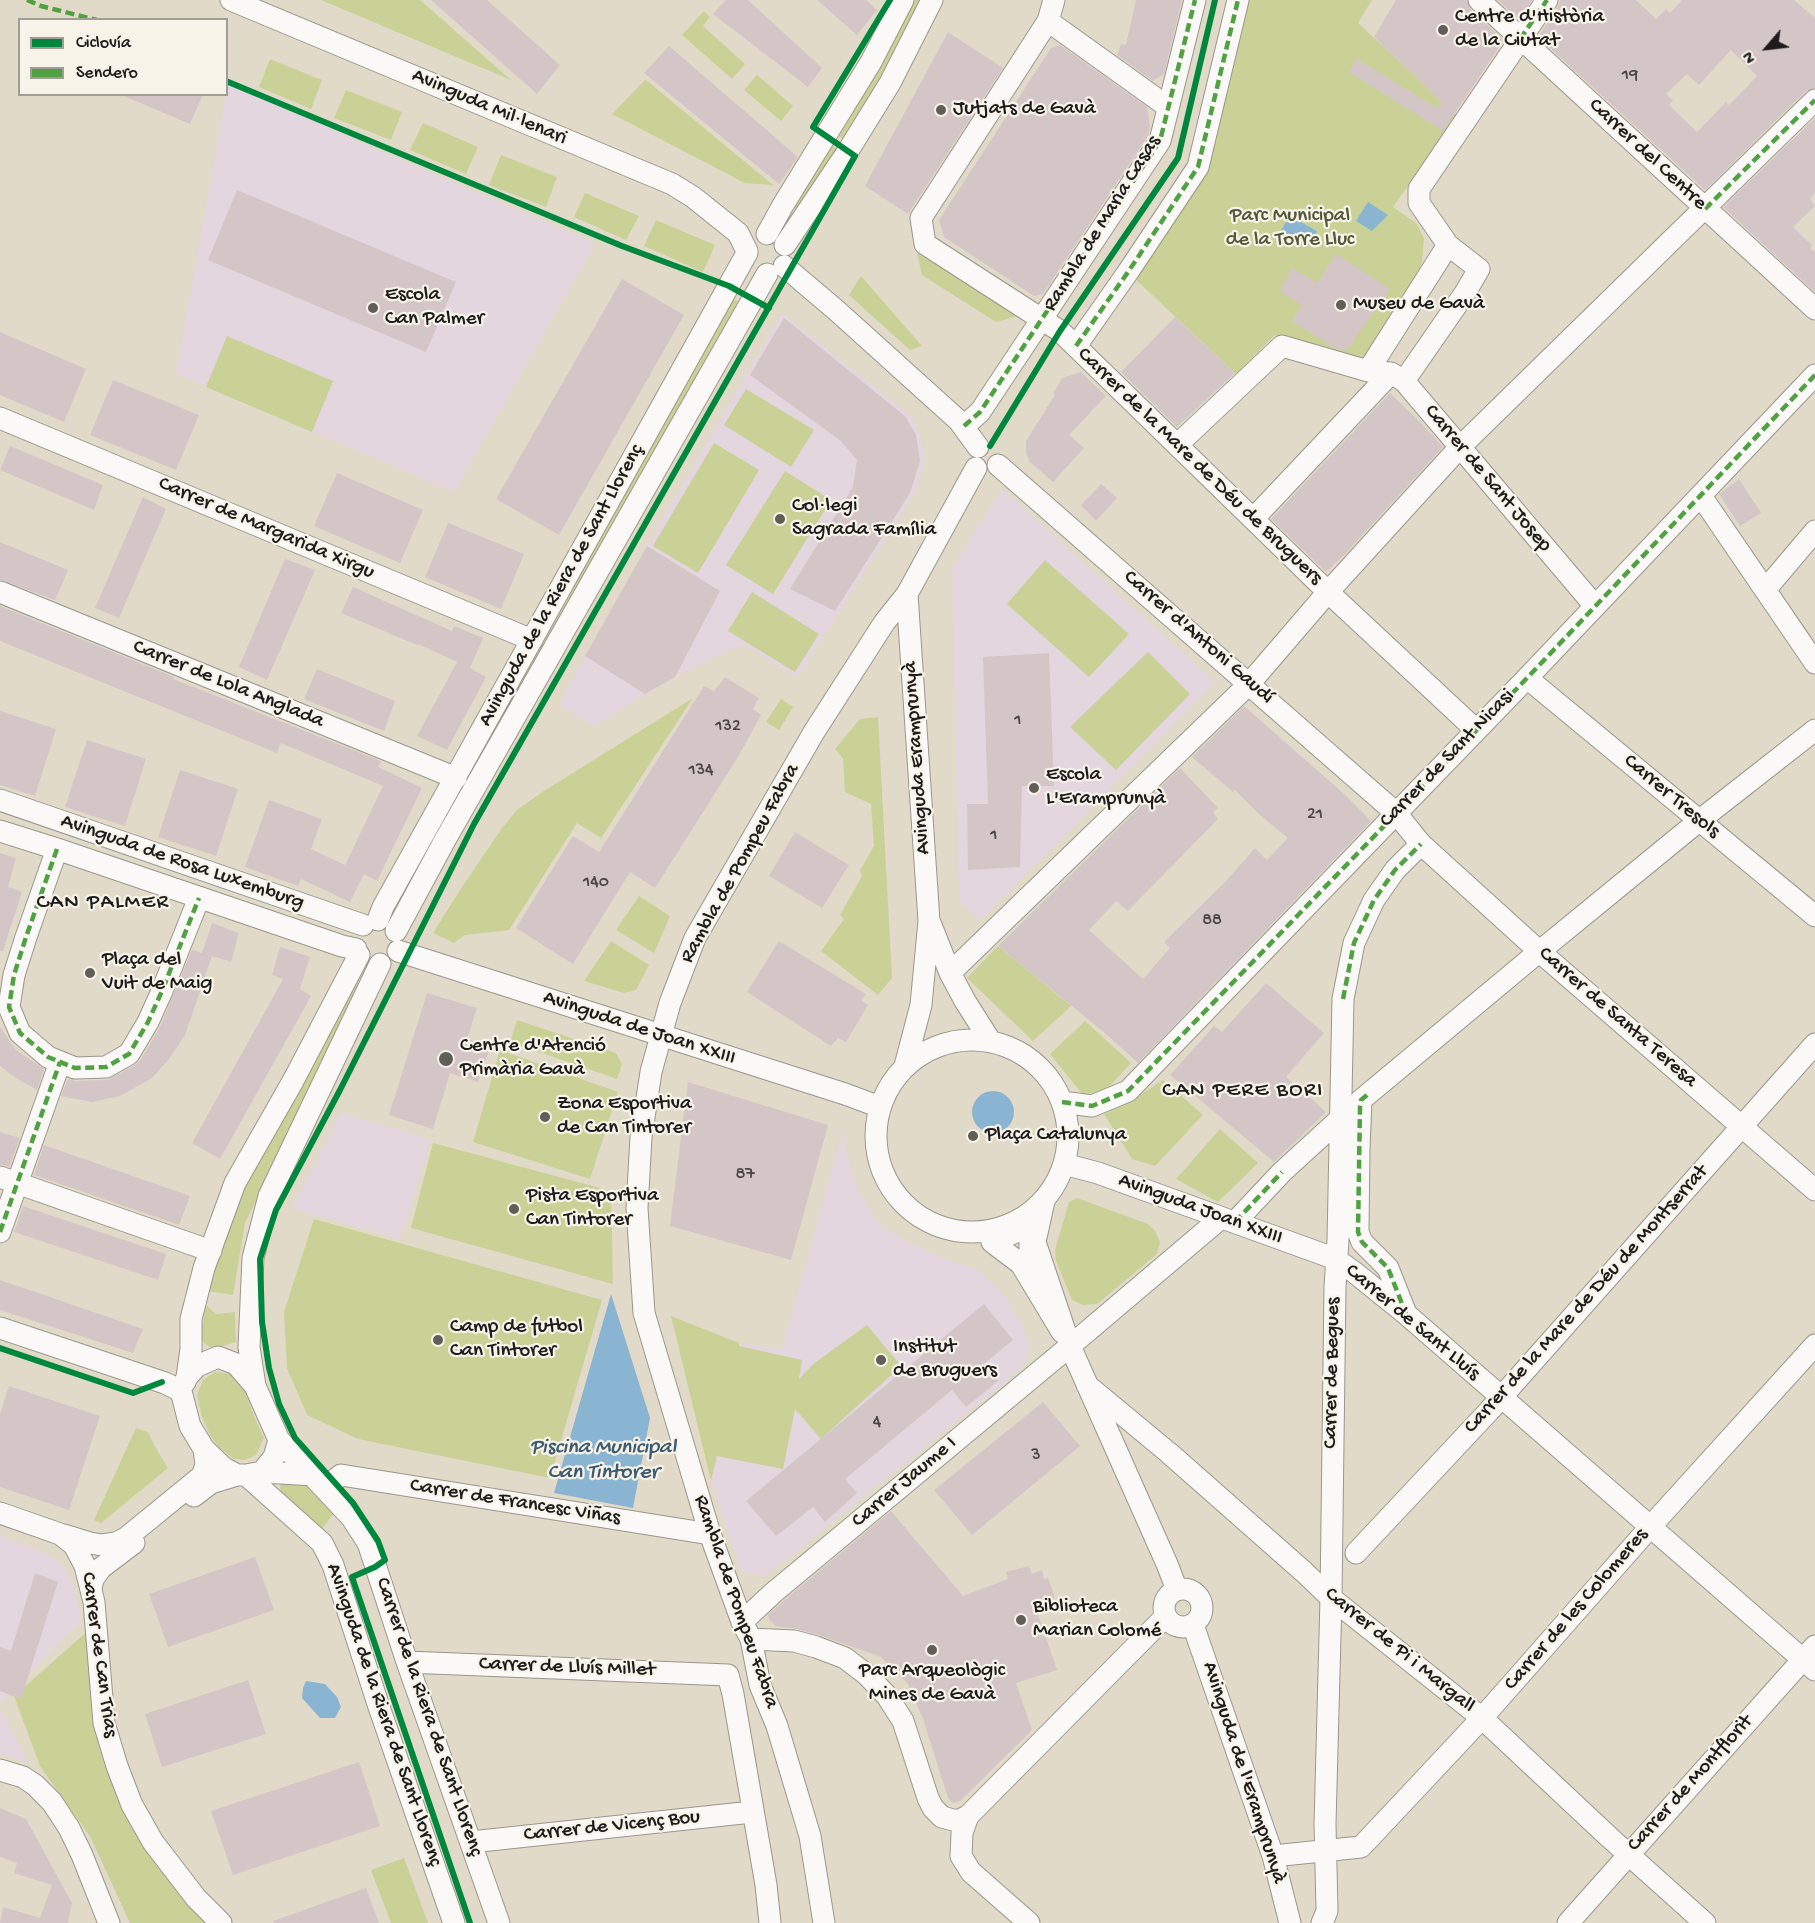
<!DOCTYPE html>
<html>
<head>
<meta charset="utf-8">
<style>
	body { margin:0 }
	#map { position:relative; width:1815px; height:1923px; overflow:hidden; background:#e2dac8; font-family:"Gochi Hand",sans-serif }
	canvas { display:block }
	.legend { position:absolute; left:18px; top:18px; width:210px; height:78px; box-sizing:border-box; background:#f7f3e8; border:2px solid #9f9d96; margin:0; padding:8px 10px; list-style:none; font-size:18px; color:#1c1c1c }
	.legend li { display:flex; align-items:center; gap:12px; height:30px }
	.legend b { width:30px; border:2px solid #9f9d96 }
	.north { position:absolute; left:1737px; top:18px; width:60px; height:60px; -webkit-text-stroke:4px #f7f3e8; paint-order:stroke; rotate:242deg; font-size:16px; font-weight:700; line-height:24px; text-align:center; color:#1c1c1c }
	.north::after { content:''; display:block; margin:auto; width:21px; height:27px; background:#1c1c1c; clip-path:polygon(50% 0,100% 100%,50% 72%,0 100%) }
</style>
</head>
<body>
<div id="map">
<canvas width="1815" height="1923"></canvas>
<ul class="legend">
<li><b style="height:8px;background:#00873e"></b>Ciclovía</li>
<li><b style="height:8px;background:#4fa141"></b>Sendero</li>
</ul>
<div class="north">N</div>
</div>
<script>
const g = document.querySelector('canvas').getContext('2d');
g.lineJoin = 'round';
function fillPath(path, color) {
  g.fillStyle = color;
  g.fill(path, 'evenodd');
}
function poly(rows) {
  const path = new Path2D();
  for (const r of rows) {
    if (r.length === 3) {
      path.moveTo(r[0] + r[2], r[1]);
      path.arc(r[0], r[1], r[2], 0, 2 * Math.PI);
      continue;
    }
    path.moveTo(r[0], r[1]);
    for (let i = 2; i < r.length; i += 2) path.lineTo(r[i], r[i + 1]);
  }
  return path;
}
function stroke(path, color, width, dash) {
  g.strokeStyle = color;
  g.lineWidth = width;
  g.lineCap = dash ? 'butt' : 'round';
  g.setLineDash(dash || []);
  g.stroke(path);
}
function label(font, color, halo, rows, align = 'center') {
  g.font = font + ' "Gochi Hand",sans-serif';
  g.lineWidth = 4.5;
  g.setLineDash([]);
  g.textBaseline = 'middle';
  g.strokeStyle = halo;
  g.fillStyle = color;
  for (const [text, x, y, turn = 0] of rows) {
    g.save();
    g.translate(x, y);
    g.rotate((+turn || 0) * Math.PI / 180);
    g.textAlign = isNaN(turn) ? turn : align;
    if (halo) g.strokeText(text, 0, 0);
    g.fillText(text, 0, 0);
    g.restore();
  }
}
fillPath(poly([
	[228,84,595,244,454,492,176,373],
	[782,313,911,416,920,434,925,460,915,493,797,678,742,644,675,677,645,694,594,726,559,704,647,546],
	[1002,489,1215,682,986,915,979,920,960,902,959,894,952,568],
	[341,1113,430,1139,400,1239,292,1208],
	[843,1130,849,1162,858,1191,879,1223,903,1240,937,1256,978,1270,1006,1297,1022,1325,1031,1350,1019,1370,767,1575,742,1572,711,1481,739,1343,782,1350],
	[0,1536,47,1554,64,1567,75,1590,81,1621,0,1703],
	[0,1707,28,1763,0,1754]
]), '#e3d6df');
fillPath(poly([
	[321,0,420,0,511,80],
	[915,0,925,0,846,140,839,136],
	[1249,0,1372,0,1358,23,1457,114,1393,207,1416,223,1424,238,1422,262,1410,290,1361,360,1275,335,1236,374,1132,276,1208,163],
	[704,11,710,17,703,26,745,64,732,79,682,35],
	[270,59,322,80,311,109,259,87],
	[757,75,793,106,781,121,744,90],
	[645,80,646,80,773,185,745,183,612,114],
	[346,90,402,112,391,140,334,118],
	[423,123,478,147,466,174,410,150],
	[833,146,841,152,799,211,791,205],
	[501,155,557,177,546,207,489,185],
	[585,193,639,216,626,240,574,217],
	[656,220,715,245,703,272,644,246],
	[917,253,1018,316,996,322,922,275],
	[861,276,922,346,910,350,849,295],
	[732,299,742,303,404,906,394,901],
	[227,336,333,381,312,432,206,387],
	[746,389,814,430,791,467,724,425],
	[714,443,759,470,698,573,653,546],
	[785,471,831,500,773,594,726,565],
	[1045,560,1129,634,1089,677,1007,604],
	[752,592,819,634,795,672,728,631],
	[1148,652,1190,694,1116,770,1070,727],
	[693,698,601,838,577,823,509,930,465,935,454,943,433,933,460,890,502,828,518,809,544,791],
	[781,699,793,707,779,730,766,722],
	[878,717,892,978,878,995,821,951,844,919,840,915,862,876,860,870,874,846,871,804,845,792,843,758,835,749,860,719],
	[639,896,670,916,654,953,616,930],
	[611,941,649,965,636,990,624,993,584,981],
	[998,946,1071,1006,1033,1041,967,978],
	[352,983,364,988,245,1223,233,1295,208,1291,227,1213],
	[517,1020,616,1053,622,1064,617,1079,510,1042],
	[1085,1021,1131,1063,1106,1090,1083,1095,1050,1054],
	[500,1050,618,1092,590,1179,473,1142],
	[1163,1080,1203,1115,1155,1166,1132,1159,1104,1114,1131,1101],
	[1220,1129,1258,1163,1218,1202,1176,1179],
	[433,1143,611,1191,613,1284,411,1228],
	[1077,1198,1148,1224,1155,1231,1160,1242,1157,1254,1097,1304,1083,1305,1072,1300,1056,1261,1055,1250,1069,1202],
	[314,1219,602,1300,550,1478,358,1439,307,1415,287,1368,284,1312],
	[206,1305,216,1314,235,1312,236,1342,213,1349,204,1343,200,1337],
	[671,1316,739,1343,739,1346,802,1360,799,1379,812,1365,867,1325,901,1366,821,1439,795,1409,783,1469,717,1456,711,1481],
	[215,1372,234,1374,243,1385,255,1419,264,1438,256,1455,245,1460,234,1459,219,1447,210,1435,202,1417,197,1395,203,1380],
	[136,1428,148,1432,154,1445,168,1468,101,1523,94,1520],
	[287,1477,299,1477,335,1512,321,1530,281,1496,280,1486],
	[90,1629,92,1700,101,1750,114,1785,209,1923,130,1923,91,1838,40,1766,14,1696],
	[404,1858,428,1923,391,1923,371,1870]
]), '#c9d197');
fillPath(poly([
	[1368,202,1388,215,1372,231,1356,221],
	[1290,216,1317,231,1314,244,1308,246,1306,248,1280,232],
	[993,1112,21],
	[611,1294,650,1418,633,1508,554,1493],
	[306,1681,325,1684,337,1697,341,1707,335,1718,320,1718,302,1698,303,1688]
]), '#89b5d2');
fillPath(poly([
	[431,0,487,0,560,65,537,94],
	[726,0,748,0,822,68,808,87,713,14],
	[817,0,866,0,877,10,857,35],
	[1136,0,1182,0,1164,74,1153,81,1117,55,1121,44,1126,45],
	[1396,0,1467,0,1470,9,1504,40,1443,131,1349,72,1357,59,1437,108,1442,102,1374,37],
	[1498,0,1532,0,1519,19],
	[1560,0,1636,0,1656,19,1666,9,1670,13,1682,0,1794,0,1815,18,1815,88,1806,91,1705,190,1538,37,1558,7],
	[1731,50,1757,76,1729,105,1726,102,1697,132,1669,105,1673,100,1666,94,1687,74,1699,85],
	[948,32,1003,68,908,214,865,186],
	[1060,45,1147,107,1150,128,1148,136,1043,294,1034,296,944,237,939,220,1051,48],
	[669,46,798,157,779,184,644,73],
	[119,94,203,94,190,124],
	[1815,118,1815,192,1810,199,1815,206,1793,227,1812,245,1810,248,1815,252,1815,292,1723,207],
	[237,190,456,282,426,352,208,260],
	[1336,254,1390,289,1346,351,1333,347,1292,321,1302,305,1280,291,1292,268,1317,283],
	[622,279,684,315,559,535,496,499],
	[1175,317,1235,373,1177,427,1121,372],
	[784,318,906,417,916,435,920,461,910,493,835,611,790,589,853,487,857,460,841,441,750,375],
	[0,332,86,369,64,422,0,395],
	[1081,372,1106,396,1069,435,1084,448,1053,482,1030,462,1026,454,1026,441,1055,395,1053,394,1062,378],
	[113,380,199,415,176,470,90,435],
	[1390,393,1421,423,1443,447,1346,553,1326,572,1271,519],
	[10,446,103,485,94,510,0,470],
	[337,473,423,510,400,563,314,526],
	[1739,479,1761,513,1740,526,1719,494],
	[1101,484,1117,498,1096,521,1081,505],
	[143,497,166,509,119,618,95,608],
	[448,523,524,554,501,609,425,577],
	[0,542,68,570,55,600,0,580],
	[647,546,720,591,675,677,645,694,585,656],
	[285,559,315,570,267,680,239,667],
	[353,587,452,631,454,626,483,638,470,668,486,677,447,750,417,736,457,662,418,644,417,645,341,613],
	[0,606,174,677,173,679,381,761,378,767,422,788,377,881,364,874,350,902,301,879,298,886,245,867,269,800,322,819,311,849,345,865,383,786,281,743,277,753,0,641],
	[1049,653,1054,786,1022,786,1020,867,968,870,967,804,988,804,983,657],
	[317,669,395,701,384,731,304,699],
	[725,677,759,698,753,709,761,715,738,757,655,888,630,872,573,964,516,928,573,836,599,852,704,686,714,691],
	[1244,706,1342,792,1371,821,1138,1063,1105,1033,998,946,1180,768,1218,808,1213,812,1218,819,1128,911,1116,901,1089,930,1143,979,1170,948,1164,942,1225,882,1255,848,1267,860,1288,838,1261,816,1235,790,1233,792,1192,757],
	[0,711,56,729,35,796,0,785],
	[87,740,146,759,125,826,65,807],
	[180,770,238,789,216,856,158,837],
	[795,832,849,865,822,908,769,876],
	[0,853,16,858,8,887,22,892,3,951,0,951],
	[212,923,239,933,231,962,202,953],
	[779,941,866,994,861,1000,868,1005,846,1042,838,1038,831,1046,747,992],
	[280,947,310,957,300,989,311,996,220,1159,192,1143,283,979,272,975],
	[192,950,212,956,185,1035,169,1059,152,1078,120,1096,92,1102,61,1096,68,1079,75,1081,107,1080,135,1065,140,1061,160,1027],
	[1266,983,1324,1033,1286,1077,1326,1112,1274,1162,1170,1075,1214,1026,1222,1032],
	[427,993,477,1008,467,1039,491,1045,478,1082,450,1073,433,1129,389,1115],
	[0,1027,16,1050,44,1069,37,1090,16,1078,0,1066],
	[688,1082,828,1125,791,1260,670,1226],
	[0,1132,20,1138,9,1167,0,1164],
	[44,1145,190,1196,179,1225,34,1175],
	[23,1206,166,1254,158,1280,14,1232],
	[0,1280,143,1329,133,1353,0,1310],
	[984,1304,1013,1340,984,1364,998,1381,966,1407,952,1390,845,1479,857,1493,825,1522,813,1507,776,1536,746,1501],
	[9,1386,100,1416,69,1510,0,1487,0,1414],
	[1043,1402,1080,1446,972,1535,934,1490],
	[891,1511,963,1596,1008,1579,1006,1572,1029,1566,1032,1574,1042,1570,1044,1579,1048,1578,1055,1598,1035,1605,1057,1670,1016,1683,1032,1730,960,1801,953,1803,948,1798,923,1719,908,1684,881,1657,819,1635,797,1629,775,1626,769,1619,768,1615,781,1603],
	[255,1557,274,1610,168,1647,149,1594],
	[35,1573,58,1582,21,1699,0,1691,0,1647,11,1651],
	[248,1680,266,1734,162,1767,145,1714],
	[359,1762,380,1826,233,1875,211,1811],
	[0,1808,26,1819,72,1903,68,1923,0,1923,3,1907,40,1918,52,1885,14,1873,17,1863,0,1857],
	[366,1888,379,1923,274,1923,273,1921]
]), '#d4c6c7');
const minor = poly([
	[231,0,672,184,693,197,738,233,747,251],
	[1054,0,1048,21,921,218,925,244,1060,331,1328,592,1476,730],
	[1479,0,1815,309],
	[1048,21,1168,107],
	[767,234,783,205,871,62,903,0],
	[785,245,848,151,890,83,932,0],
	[784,266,836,310,959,421,978,447],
	[1076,346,1128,272,1198,167,1238,0],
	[1368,371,1448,245],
	[1404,381,1465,293,1479,269,1448,245,1419,203,1419,189,1547,0],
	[0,418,532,640],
	[964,426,980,412,1160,141,1195,0],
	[1177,445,1282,346,1368,371,1391,373,1404,381,1595,606],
	[998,465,1396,813,1421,844,1540,952,1815,1190],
	[1701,496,1815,663],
	[1253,519,1391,373],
	[1765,590,1815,531],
	[0,592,456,778],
	[1527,678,1815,916],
	[0,800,363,925],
	[0,831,57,849,342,946,356,949],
	[57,849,26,937,14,975,9,1007,20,1033,48,1057,75,1068,106,1067,129,1054,148,1022,162,991,199,898],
	[378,920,383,907,747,253],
	[931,925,950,973,965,1001,991,1042],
	[396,931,445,840,767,274],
	[398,951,845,1094,880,1107],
	[380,964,269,1196,253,1258,249,1347,255,1386,279,1440,352,1518,368,1543,407,1662,499,1923],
	[950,973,1249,684,1328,592,1460,447,1815,100],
	[972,1136,96],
	[905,1066,921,1005,929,921,907,594],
	[1062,1102,1092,1106,1128,1091,1527,678,1815,375],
	[1064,1164,1098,1173,1336,1259,1354,1272,1406,1314,1815,1670],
	[0,1177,211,1251],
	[1044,1201,1035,1242,1070,1346,1167,1564,1177,1590],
	[1235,1222,1282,1172,1340,1119],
	[1030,1226,1030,1257,1062,1332,1021,1264,992,1242,1030,1226],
	[0,1232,60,1062],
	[1405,1311,1388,1268,1362,1242,1358,1232,1359,1149,1361,1100,1529,960,1700,820,1815,730],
	[0,1328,165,1383,181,1391],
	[187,1377,191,1349,191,1319,204,1268,235,1183,293,1081,359,955],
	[185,1382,187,1377,197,1366,218,1357,236,1364,255,1386],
	[1087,1385,1169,1453,1304,1572,1331,1598,1482,1718,1609,1837,1705,1923],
	[181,1391,190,1426,204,1449,224,1468,237,1475,246,1475,262,1472,274,1457,279,1440],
	[262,1472,316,1475],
	[246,1475,322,1543,333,1565,379,1707,454,1923],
	[324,1488,341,1475,710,1534],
	[194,1496,211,1483,237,1475],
	[0,1513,60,1534,74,1545,85,1566,94,1602,104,1723,117,1766,132,1805,153,1842,196,1898,221,1923],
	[64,1535,90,1543,102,1545,116,1543,126,1538,202,1476,206,1465,204,1449],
	[1356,1553,1489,1411,1815,1044],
	[1183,1608,19],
	[91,1589,93,1579,101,1568,134,1543],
	[742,1622,773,1593,1070,1346,1221,1218],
	[1193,1625,1273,1856,1290,1923],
	[751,1639,794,1641,816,1647,845,1658,867,1675,887,1696,903,1721,928,1798,933,1808,942,1817,957,1821,968,1816,1166,1616],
	[407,1662,728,1675],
	[728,1675,733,1694,766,1885,770,1923],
	[0,1770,23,1777,35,1785,52,1802,69,1828,82,1855,109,1923],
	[968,1816,962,1833,961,1856,971,1872,1029,1923],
	[471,1842,752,1812],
	[1273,1856,1361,1847,1482,1718,1651,1526,1815,1345],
	[824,1923,810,1836,777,1726,760,1685,751,1639,742,1622,710,1534,644,1313,637,1208,641,1137,651,1072,670,1003,695,938,814,732,884,623,907,594,976,468],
	[1322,1923,1327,1911,1325,1824,1331,1598,1335,1287,1338,1240,1343,999,1354,943,1374,900,1395,870,1421,844],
	[1568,1923,1815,1646]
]);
stroke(minor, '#9a968c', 23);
stroke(minor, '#fbf9f7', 21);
stroke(poly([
	[27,0,41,6,97,20],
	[1520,39,1547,0],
	[1705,209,1815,100],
	[1076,346,1128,272,1198,167,1238,0],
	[964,426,980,412,1160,141,1195,0],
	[57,849,26,937,14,975,9,1007,20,1033,48,1057,75,1068,106,1067,129,1054,148,1022,162,991,199,898],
	[1343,999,1354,943,1374,900,1395,870,1421,844],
	[1367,1095,1361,1100,1360,1107,1358,1232,1362,1242,1388,1268,1406,1314],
	[1062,1102,1092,1106,1128,1091,1527,678,1815,375],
	[1235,1222,1282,1172],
	[0,1232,60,1062]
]), '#4fa141', 4.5, [9, 4.5]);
stroke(poly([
	[226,81,622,246,729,286,769,308],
	[990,446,1060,331,1178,158,1215,0],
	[0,1348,133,1393,162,1382],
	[470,1923,352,1577,375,1567,385,1560,378,1541,353,1503,295,1438,279,1404,269,1368,262,1322,260,1259,276,1210,340,1090,474,824,855,156,813,127,890,0]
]), '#00873e', 6);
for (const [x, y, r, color] of [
	[1443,30,6,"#615e58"],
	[941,110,6,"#615e58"],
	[1341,305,6,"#615e58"],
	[373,308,6,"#615e58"],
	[780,519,6,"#615e58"],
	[1034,788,6,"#615e58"],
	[90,973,6,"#615e58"],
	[446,1059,8,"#615e58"],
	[545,1117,6,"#615e58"],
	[973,1136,6,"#615e58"],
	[514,1209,6,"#615e58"],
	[438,1340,6,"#615e58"],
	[881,1360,6,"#615e58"],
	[1021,1620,6,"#615e58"],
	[932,1650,6,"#615e58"]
]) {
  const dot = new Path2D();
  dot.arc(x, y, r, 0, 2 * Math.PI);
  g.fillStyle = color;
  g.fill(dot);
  stroke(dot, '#f7f3e8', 2);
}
label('18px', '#4a4647', null, [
	["19",1630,76],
	["1",1018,721],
	["132",728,727],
	["134",701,771],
	["21",1315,815],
	["1",994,836],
	["140",596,883],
	["88",1212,921],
	["87",745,1175],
	["4",877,1423],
	["3",1036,1456]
]);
label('21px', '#1c1c1c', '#f7f3e8', [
	["Centre d'Història",1455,18],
	["de la Ciutat",1455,42],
	["Jutjats de Gavà",953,110],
	["Escola",385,296],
	["Can Palmer",385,320],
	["Museu de Gavà",1353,305],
	["Col·legi",792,507],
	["Sagrada Família",792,531],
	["Escola",1046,776],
	["L'Eramprunyà",1046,800],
	["Plaça del",102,961],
	["Vuit de Maig",102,985],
	["Centre d'Atenció",460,1047],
	["Primària Gavà",460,1071],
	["Zona Esportiva",557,1105],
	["de Can Tintorer",557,1129],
	["Plaça Catalunya",985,1136],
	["Pista Esportiva",526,1197],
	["Can Tintorer",526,1221],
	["Camp de futbol",450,1328],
	["Can Tintorer",450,1352],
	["Institut",893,1348],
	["de Bruguers",893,1372],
	["Biblioteca",1033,1608],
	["Marian Colomé",1033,1632],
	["Parc Arqueològic",932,1672,"center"],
	["Mines de Gavà",932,1696,"center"]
], 'left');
label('21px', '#1c1c1c', '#f7f3e8', [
	["Avinguda Mil·lenari",489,108,23],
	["Carrer del Centre",1647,155,43],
	["Rambla de Maria Casas",1103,224,-58],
	["Carrer de la Mare de Déu de Bruguers",1199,467,44],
	["Carrer de Sant Josep",1487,479,50],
	["Carrer de Margarida Xirgu",266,529,23],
	["Avinguda de la Riera de Sant Llorenç",562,586,-61],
	["Carrer d'Antoni Gaudí",1198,638,41],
	["Carrer de Lola Anglada",228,685,22],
	["Avinguda Eramprunyà",918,758,-94],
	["Carrer de Sant Nicasi",1448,759,-46],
	["Carrer Tresols",1671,797,40],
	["Avinguda de Rosa Luxemburg",182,863,19],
	["Rambla de Pompeu Fabra",741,864,-61],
	["Carrer de Santa Teresa",1617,1018,41],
	["Avinguda de Joan XXIII",639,1029,18],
	["Avinguda Joan XXIII",1200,1210,20],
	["Carrer de la Mare de Déu de Montserrat",1587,1300,-48],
	["Carrer de Sant Lluís",1412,1323,40],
	["Carrer de Begues",1333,1373,-89],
	["Carrer Jaume I",905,1483,-40],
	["Carrer de Francesc Viñas",515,1503,9],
	["Rambla de Pompeu Fabra",735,1602,71],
	["Carrer de les Colomeres",1577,1610,-49],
	["Carrer de Pi i Margall",1399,1651,39],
	["Carrer de Can Trias",98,1655,82],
	["Carrer de Lluís Millet",567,1668,2],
	["Avinguda de la Riera de Sant Llorenç",383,1715,71],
	["Carrer de la Riera de Sant Llorenç",428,1717,71],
	["Avinguda de l'Eramprunyà",1243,1773,72],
	["Carrer de Montflorit",1691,1784,-48],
	["Carrer de Vicenç Bou",612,1827,-6]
]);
label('21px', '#515939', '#f7f3e8', [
	["Parc Municipal",1290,217],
	["de la Torre Lluc",1290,241]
]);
g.letterSpacing = '1.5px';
label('22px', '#1c1c1c', '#f7f3e8', [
	["CAN PALMER",103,904],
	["CAN PERE BORI",1243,1092]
]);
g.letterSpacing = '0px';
label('italic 22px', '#3c5a70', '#f7f3e8', [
	["Piscina Municipal",603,1449],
	["Can Tintorer",603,1474]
]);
</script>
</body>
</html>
